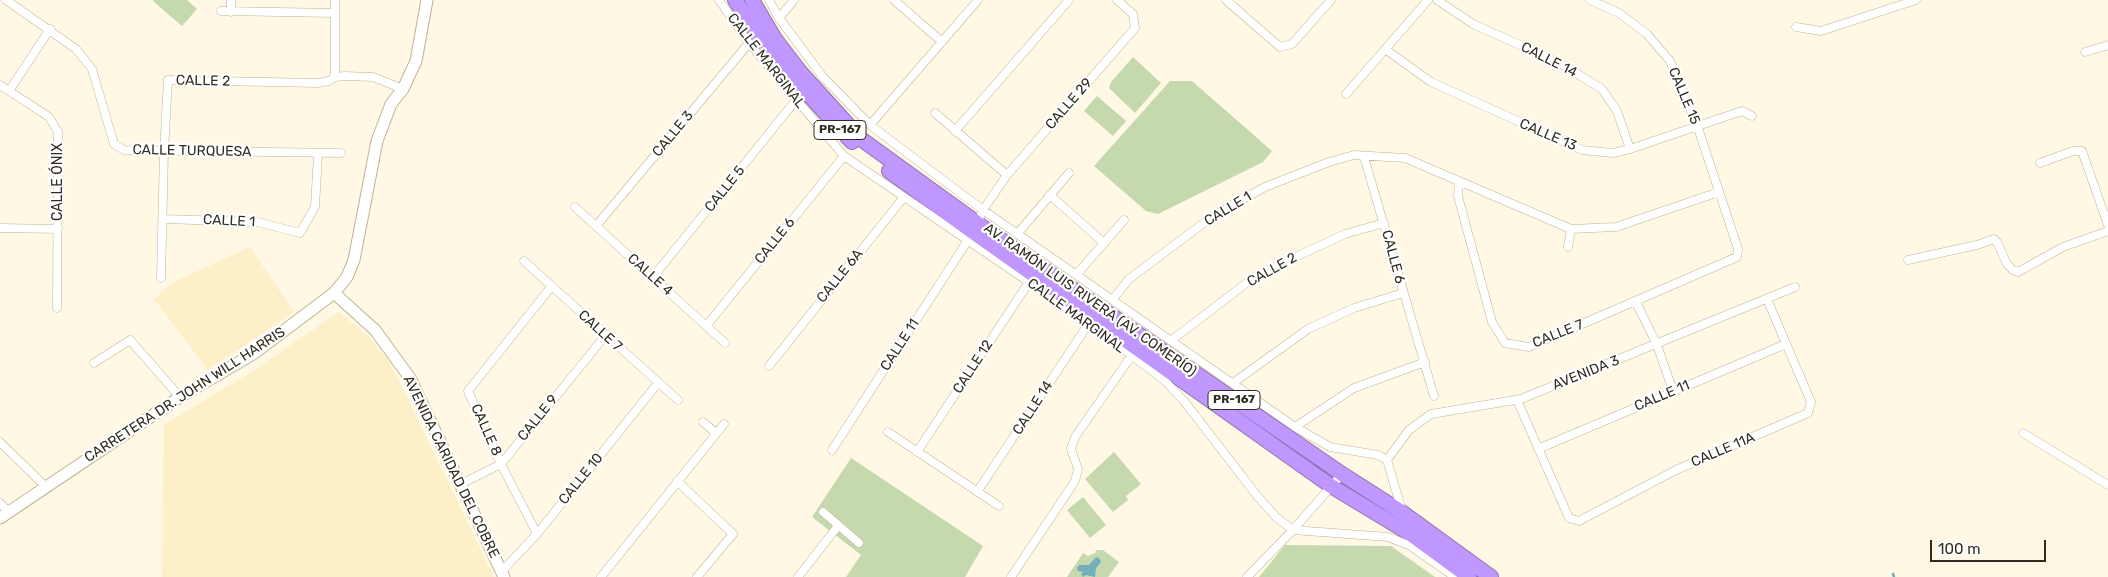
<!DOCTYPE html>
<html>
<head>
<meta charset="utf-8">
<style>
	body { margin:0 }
	#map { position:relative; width:2108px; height:577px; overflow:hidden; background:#fff8e4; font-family:Rubik,sans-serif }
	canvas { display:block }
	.scale { position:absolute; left:1930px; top:540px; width:116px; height:22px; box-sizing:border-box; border:2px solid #302c1f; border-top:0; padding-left:6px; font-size:15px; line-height:18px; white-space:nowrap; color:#302c1f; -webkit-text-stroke:4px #fff; paint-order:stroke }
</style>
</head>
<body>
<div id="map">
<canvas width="2108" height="577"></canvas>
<div class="scale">100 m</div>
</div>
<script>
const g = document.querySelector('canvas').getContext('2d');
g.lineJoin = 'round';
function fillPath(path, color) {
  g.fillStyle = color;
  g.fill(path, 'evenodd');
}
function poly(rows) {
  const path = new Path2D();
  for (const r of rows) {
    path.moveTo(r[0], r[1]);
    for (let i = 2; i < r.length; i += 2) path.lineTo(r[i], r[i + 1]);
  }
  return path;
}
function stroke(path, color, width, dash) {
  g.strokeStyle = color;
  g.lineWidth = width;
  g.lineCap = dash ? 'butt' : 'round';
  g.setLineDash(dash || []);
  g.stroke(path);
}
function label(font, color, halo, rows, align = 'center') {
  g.font = font + ' Rubik,sans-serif';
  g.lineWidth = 4.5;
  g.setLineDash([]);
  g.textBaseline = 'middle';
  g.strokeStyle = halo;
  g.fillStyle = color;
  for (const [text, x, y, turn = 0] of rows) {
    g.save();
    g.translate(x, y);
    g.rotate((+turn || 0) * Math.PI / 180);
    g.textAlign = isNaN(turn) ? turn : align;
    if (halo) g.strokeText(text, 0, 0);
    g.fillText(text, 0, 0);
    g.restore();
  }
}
fillPath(poly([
	[250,247,294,312,208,370,154,299,172,283],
	[339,312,369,337,391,364,494,577,162,577,164,425,250,373]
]), '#fdefc7');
fillPath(poly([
	[154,0,187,0,197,9,182,26,153,1],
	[1133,57,1161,83,1135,113,1109,88,1111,82],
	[1170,81,1192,81,1272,151,1263,162,1158,214,1146,211,1094,166],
	[1097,96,1126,121,1113,136,1084,111],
	[1114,452,1141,484,1126,496,1128,500,1113,512,1085,479],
	[851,458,983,546,965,577,846,577,861,555,812,517],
	[1083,497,1106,525,1090,538,1067,510],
	[1285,545,1391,546,1435,577,1259,577],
	[1096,550,1103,550,1119,562,1108,577,1067,577,1083,553,1088,556,1095,553]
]), '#c6d9ae');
fillPath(poly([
	[1096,557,1099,558,1101,562,1096,568,1095,577,1086,575,1083,577,1081,574,1083,572,1078,571,1077,568,1079,565,1089,565]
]), '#71afbd');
stroke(poly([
	[1893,574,1894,577]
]), '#71afbd', 2.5);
const street = poly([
	[6,0,76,49,92,69,114,144,124,150,341,153],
	[719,0,749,43,844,156,1089,323,1164,380,1184,401,1258,497,1277,518,1293,530,1388,537,1409,545,1455,577],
	[769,0,779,18,823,77,870,125,983,210,1295,427,1330,447,1378,455,1387,460],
	[894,0,942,42],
	[1226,0,1280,47,1292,44,1331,0],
	[1437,0,1473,24,1558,62,1602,89,1617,111,1630,149],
	[221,11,335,13],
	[231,12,231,0],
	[779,18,794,0],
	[1796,27,1821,31,1916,0],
	[1385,49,1431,82,1582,150,1613,153,1630,149,1742,111,1752,116],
	[2085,52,2108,45],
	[335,77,335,0],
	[0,85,49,117,58,132,57,308],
	[9,91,50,29],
	[1346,94,1428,0],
	[935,113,1007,175],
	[870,125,978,0],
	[955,131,1069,0],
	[1364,157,1434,396],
	[2040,163,2073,151,2082,151,2108,225],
	[1459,182,1458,196,1492,322,1505,343,1529,347,1737,257,1738,249,1697,125,1670,61,1647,34,1619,13,1590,0],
	[1050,195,1104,243],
	[575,207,725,343],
	[163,219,257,222,300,233,315,207,318,154],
	[976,225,983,210,1007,175,1135,28,1133,14,1117,0],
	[596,226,749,43],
	[0,228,58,229],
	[1018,233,1069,173],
	[1568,247,1571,229],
	[1908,260,1977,245,1994,239,1997,242,2007,264,2013,270,2018,272,2063,247,2108,231],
	[524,261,678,400],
	[1077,274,1124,220],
	[653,277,796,100],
	[161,278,164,151,168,80,318,83,329,81,335,77,345,76,373,77,403,89],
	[1113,299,1129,279,1213,216,1265,187,1329,162,1354,155,1405,158,1571,229,1616,227,1719,192],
	[1636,302,1657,345,1673,391],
	[707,325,844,156],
	[1172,340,1257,275,1345,234,1384,223],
	[94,363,130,340,180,397],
	[769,366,904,197],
	[1233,383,1308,329,1354,308,1403,293],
	[1517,400,1569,518,1579,521,1676,470,1808,413,1811,402,1767,299],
	[703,422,716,433],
	[1295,427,1354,388,1425,362],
	[888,432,999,506],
	[2023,433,2108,485],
	[0,442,45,486],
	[1538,449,1786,344],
	[832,450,970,237],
	[917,452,1029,282],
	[1387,460,1409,430,1431,414,1521,399,1795,287],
	[1387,460,1402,511],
	[677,481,733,534,697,577],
	[459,485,501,464,605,336],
	[977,492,1089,323],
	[0,503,9,512],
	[823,512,859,543],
	[537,534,501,464,468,391,551,287],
	[501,572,537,534,658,383],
	[601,577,724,424],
	[798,577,838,526],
	[1011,577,1075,481,1078,469,1071,449,1075,437,1132,355],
	[1247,577,1293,530,1342,474]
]);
const secondary = poly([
	[334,293,375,330,410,378,504,577],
	[0,518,180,397,253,354,334,293,347,277,354,260,377,141,391,104,403,89,416,61,427,0]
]);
const highway = poly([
	[735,0,766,48,852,142],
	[752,0,775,39,801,73,861,139,977,223,1342,474,1403,513,1491,577],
	[889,171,973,232,1331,486,1412,535,1469,577]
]);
stroke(street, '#beb394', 9);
stroke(secondary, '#beb394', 13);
stroke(highway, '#8e72b1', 16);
stroke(street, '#fff', 8);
stroke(secondary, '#fff', 11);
stroke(highway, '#c097ff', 14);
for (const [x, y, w] of [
	[840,130,52],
	[1234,400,52]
]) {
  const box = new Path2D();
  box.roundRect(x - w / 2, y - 9.5, w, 19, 4);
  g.fillStyle = '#fff';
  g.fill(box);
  stroke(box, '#302c1f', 1);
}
label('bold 12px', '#302c1f', null, [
	["PR-167",840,130],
	["PR-167",1234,400]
]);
label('14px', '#302c1f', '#fff', [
	["CALLE 14",1549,60,27],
	["CALLE MARGINAL",766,61,52],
	["CALLE 2",203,81,1],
	["CALLE 15",1684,96,67],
	["CALLE 29",1069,104,-49],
	["CALLE 3",673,134,-50],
	["CALLE 13",1548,135,23],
	["CALLE TURQUESA",192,151,1],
	["CALLE ÓNIX",58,182,-90],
	["CALLE 5",725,189,-51],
	["CALLE 1",1228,209,-31],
	["CALLE 1",229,221,3],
	["CALLE 6",775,241,-51],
	["CALLE 6",1393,257,75],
	["CALLE 2",1272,270,-29],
	["CALLE 4",650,275,42],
	["CALLE 6A",840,276,-51],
	["AV. RAMÓN LUIS RIVERA (AV. COMERÍO)",1090,300,35],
	["CALLE MARGINAL",1076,316,36],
	["CALLE 7",600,331,42],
	["CALLE 7",1558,334,-22],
	["CALLE 11",900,345,-57],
	["CALLE 12",973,367,-57],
	["AVENIDA 3",1586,373,-22],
	["CARRETERA DR. JOHN WILL HARRIS",185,395,-33],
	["CALLE 11",1662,396,-23],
	["CALLE 14",1033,408,-57],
	["CALLE 9",538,418,-51],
	["CALLE 8",486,430,66],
	["CALLE 11A",1723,450,-23],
	["AVENIDA CARIDAD DEL COBRE",451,467,64],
	["CALLE 10",581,479,-51]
]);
</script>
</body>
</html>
